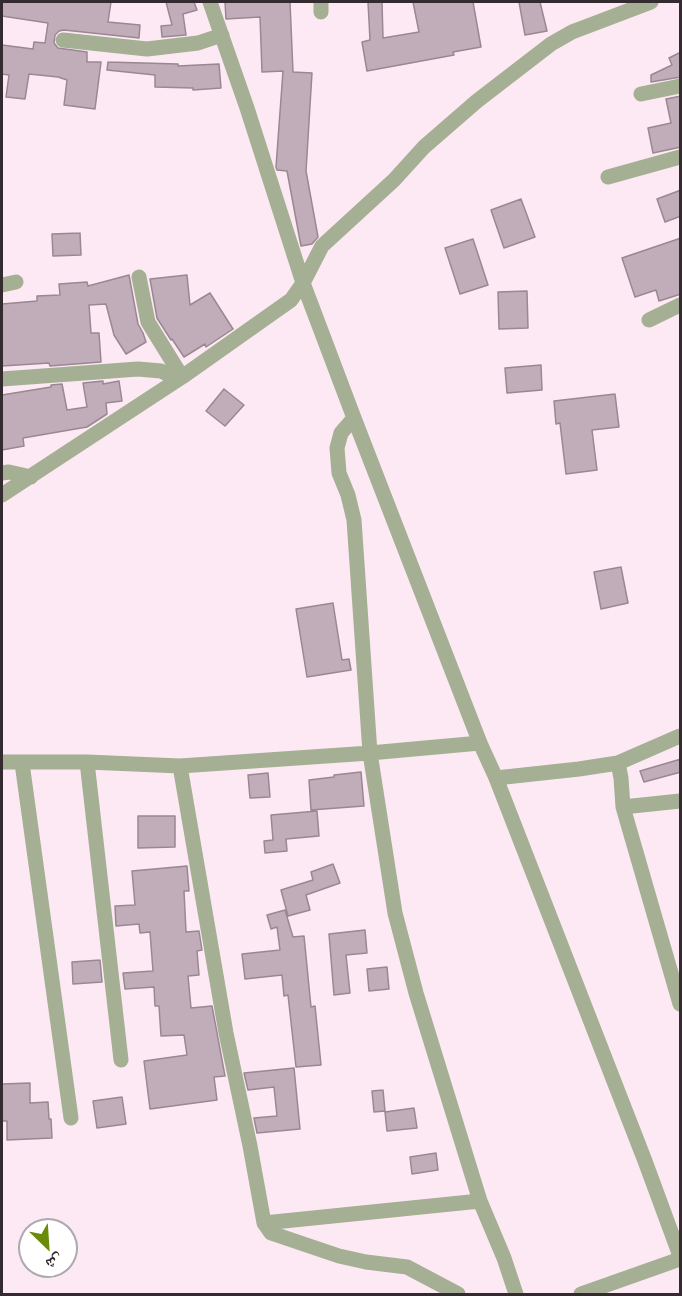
<!DOCTYPE html>
<html>
<head>
<meta charset="utf-8">
<style>
	body { margin:0 }
	#map { position:relative; width:682px; height:1296px; overflow:hidden; background:#fde9f4; font-family:Quicksand,"Noto Naskh Arabic",sans-serif }
	canvas { display:block }
	.frame { position:absolute; inset:0; border:3px solid #332b30; pointer-events:none }
	.north { position:absolute; left:18px; top:1218px; width:60px; height:60px; box-sizing:border-box; background:#fff; border:2px solid #adaaac; border-radius:50%; rotate:155deg; font-size:16px; font-weight:700; line-height:24px; text-align:center; color:#332b30 }
	.north::after { content:''; display:block; margin:auto; width:21px; height:27px; background:#6a8a09; clip-path:polygon(50% 0,100% 100%,50% 72%,0 100%) }
</style>
</head>
<body>
<div id="map">
<canvas width="682" height="1296"></canvas>
<div class="frame"></div>
<div class="north">ش</div>
</div>
<script>
const g = document.querySelector('canvas').getContext('2d');
g.lineJoin = 'round';
function fillPath(path, color) {
  g.fillStyle = color;
  g.fill(path, 'evenodd');
}
function poly(rows) {
  const path = new Path2D();
  for (const r of rows) {
    path.moveTo(r[0], r[1]);
    for (let i = 2; i < r.length; i += 2) path.lineTo(r[i], r[i + 1]);
  }
  return path;
}
function stroke(path, color, width, dash) {
  g.strokeStyle = color;
  g.lineWidth = width;
  g.lineCap = dash ? 'butt' : 'round';
  g.setLineDash(dash || []);
  g.stroke(path);
}
const building = poly([
	[2,2,111,2,108,22,140,25,139,38,64,30,59,31,55,35,54,43,58,48,87,52,87,62,101,62,95,109,64,105,67,80,58,77,29,74,25,99,6,97,9,75,2,74,2,45,33,49,34,42,45,43,48,23,2,16,2,2],
	[166,2,194,2,197,10,183,14,186,35,162,37,161,26,172,25,166,2],
	[225,2,290,2,293,72,312,73,306,171,318,237,312,244,301,246,287,171,277,170,276,167,283,71,262,72,260,17,226,19,225,2],
	[368,2,382,2,383,38,419,32,413,2,473,2,481,47,453,52,454,55,367,71,362,42,370,40,368,2],
	[519,2,540,2,547,31,525,35,519,2],
	[681,52,681,77,651,82,651,75,672,65,669,58,681,52],
	[108,62,178,64,178,66,219,64,221,88,193,90,193,88,155,87,155,75,107,70,108,62],
	[681,96,681,147,653,153,648,128,671,123,666,99,681,96],
	[681,190,681,216,665,222,657,199,681,190],
	[521,199,535,237,504,248,491,210,521,199],
	[80,233,81,255,53,256,52,234,80,233],
	[681,238,681,294,659,301,656,290,635,297,622,258,681,238],
	[473,239,488,285,460,294,445,248,473,239],
	[129,275,138,324,143,333,146,342,126,354,114,335,106,304,89,305,91,333,99,333,101,362,50,366,49,363,2,366,2,304,37,301,37,296,60,295,59,284,87,282,88,286,129,275],
	[187,275,190,305,210,293,233,329,206,347,205,344,184,357,172,339,171,340,157,318,150,279,187,275],
	[527,291,528,328,499,329,498,292,527,291],
	[541,365,542,390,507,393,505,368,541,365],
	[103,381,103,384,119,381,122,401,106,403,107,414,87,427,23,438,24,446,2,450,2,395,51,387,51,385,62,384,67,410,87,407,83,383,103,381],
	[224,389,244,405,225,426,206,411,224,389],
	[615,394,619,427,592,430,597,470,566,474,560,423,556,424,554,401,615,394],
	[621,567,628,603,601,609,594,572,621,567],
	[333,603,342,660,349,659,351,670,307,677,296,609,333,603],
	[681,759,681,772,644,782,640,771,681,759],
	[361,772,364,806,311,810,309,780,334,777,334,775,361,772],
	[268,773,270,797,250,798,248,775,268,773],
	[317,811,319,836,286,839,287,851,265,853,264,841,273,840,271,815,317,811],
	[138,816,175,816,175,847,138,848,138,816],
	[333,864,340,883,306,895,310,910,288,916,281,890,313,880,311,872,333,864],
	[187,866,189,891,184,891,186,932,199,931,202,950,197,951,199,975,188,976,191,1008,212,1006,225,1076,214,1077,217,1100,150,1109,144,1061,187,1055,184,1035,161,1036,159,1006,155,1006,154,987,125,989,123,973,153,971,150,932,140,933,139,924,116,926,115,906,135,905,132,871,187,866],
	[285,910,293,937,304,936,311,1007,315,1006,321,1065,296,1067,288,995,284,996,282,975,245,979,242,954,280,950,277,927,271,929,267,915,285,910],
	[365,930,367,953,346,955,350,993,334,995,329,934,365,930],
	[100,960,102,982,73,984,72,962,100,960],
	[387,967,389,989,369,991,367,969,387,967],
	[294,1068,300,1129,257,1133,254,1118,277,1116,274,1087,248,1090,244,1073,294,1068],
	[30,1083,30,1103,48,1102,49,1119,51,1119,52,1138,7,1140,7,1121,2,1121,2,1084,30,1083],
	[383,1090,385,1111,374,1112,372,1091,383,1090],
	[122,1097,126,1124,97,1128,93,1101,122,1097],
	[414,1108,417,1128,387,1131,385,1112,414,1108],
	[436,1153,438,1170,412,1174,410,1157,436,1153]
]);
fillPath(building, '#c1adb9');
stroke(building, '#9a8792', 1.5);
stroke(poly([
	[210,2,247,108,303,283,354,418,480,743,496,778,645,1161,680,1256],
	[321,2,321,12],
	[63,40,147,49,198,43,222,35],
	[641,94,680,86],
	[608,177,680,157],
	[139,277,148,322,182,377],
	[2,285,16,282],
	[649,320,680,305],
	[2,379,138,369,161,371,178,379],
	[354,418,341,433,337,448,339,473,348,495,354,520,370,753,395,913,416,993,480,1201,504,1258,516,1294],
	[2,473,9,472,31,477],
	[2,495,182,377,291,300,303,283,322,246,394,180,424,147,477,101,551,44,572,32,651,2],
	[2,762,87,762,180,766,370,753,480,743],
	[87,762,121,1060],
	[22,763,71,1118],
	[618,763,621,778,623,807,680,1004],
	[180,766,226,1033,250,1146,264,1223,271,1233,339,1256,366,1262,407,1267,458,1294],
	[496,778,579,769,618,763,680,736],
	[623,807,680,801],
	[264,1223,480,1201],
	[581,1294,680,1259]
]), '#a4af93', 15);
</script>
</body>
</html>
